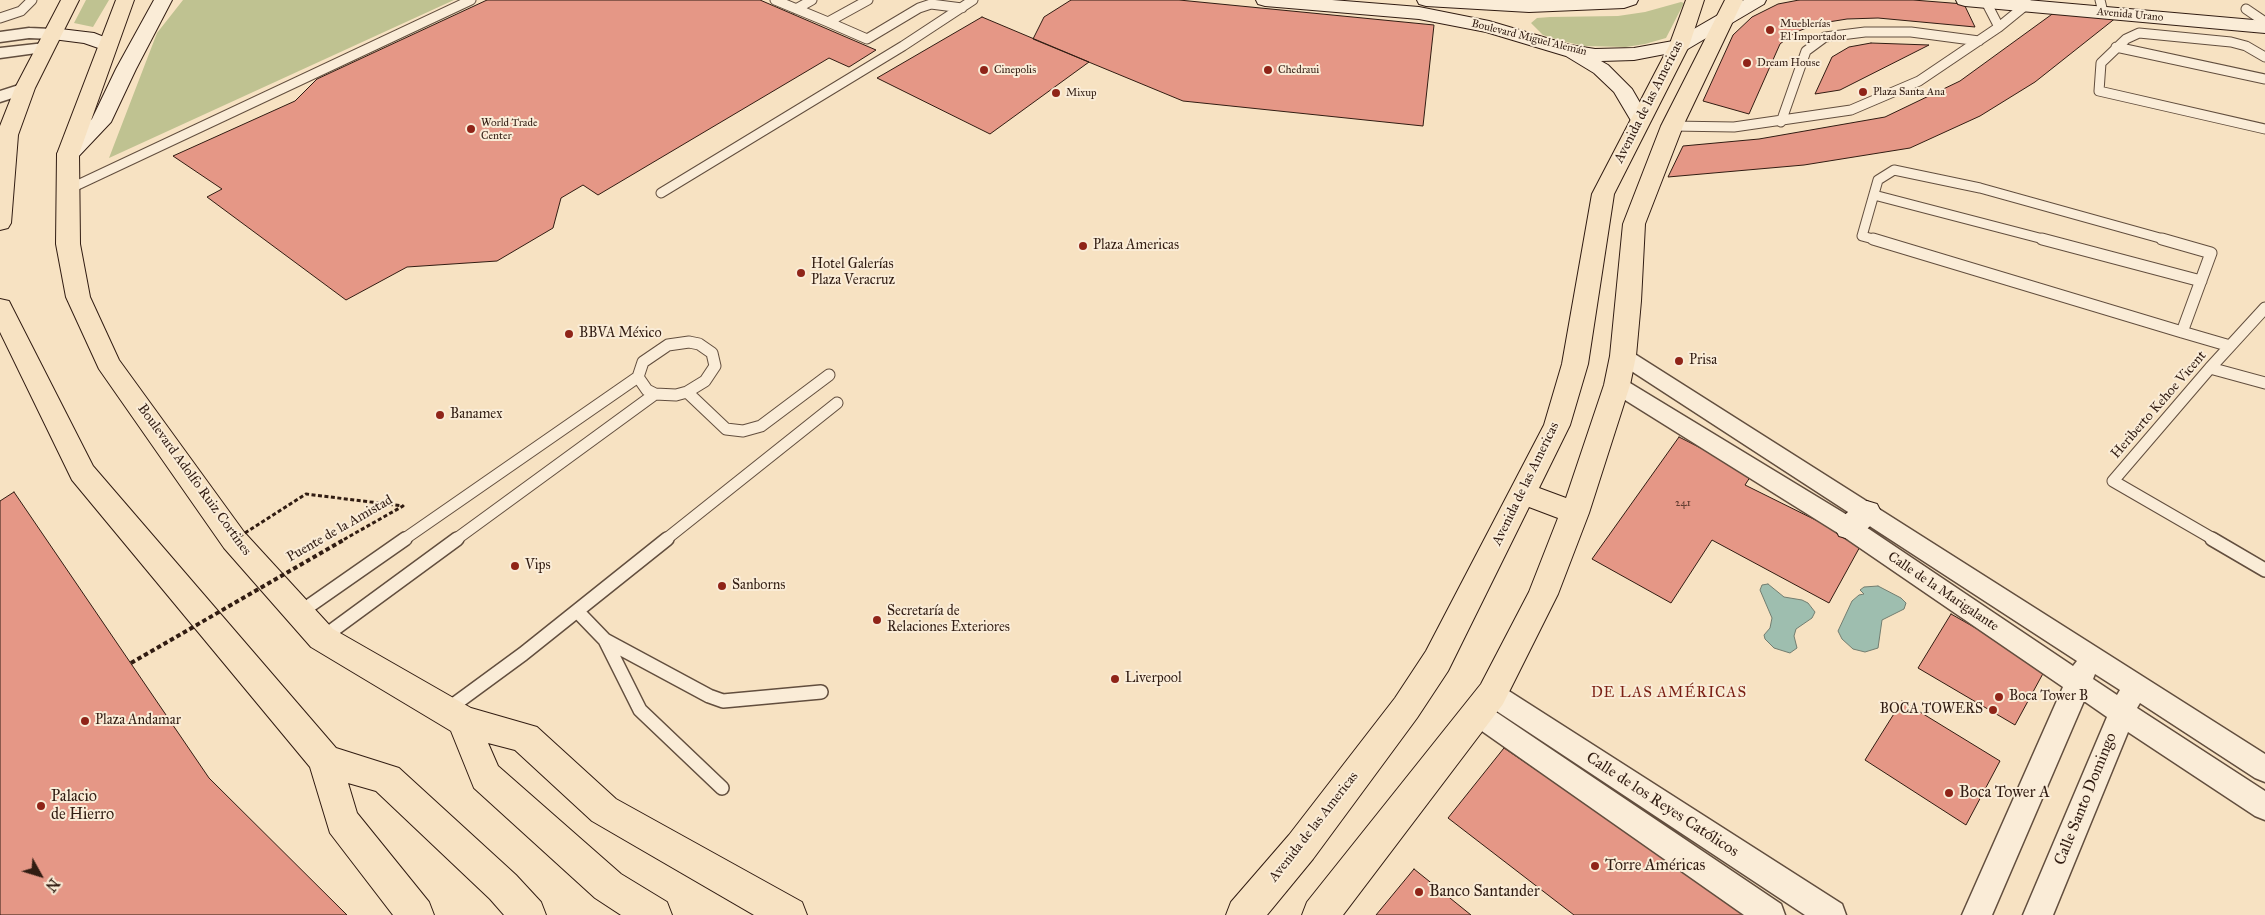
<!DOCTYPE html>
<html>
<head>
<meta charset="utf-8">
<style>
	body { margin:0 }
	#map { position:relative; width:2265px; height:915px; overflow:hidden; background:#f7e2c2; font-family:"IM FELL Great Primer",serif }
	canvas { display:block }
	.north { position:absolute; left:15px; top:850px; width:50px; height:50px; -webkit-text-stroke:4px #faecd7; paint-order:stroke; rotate:129deg; font-size:14px; font-weight:700; line-height:20px; text-align:center; color:#311c12 }
	.north::after { content:''; display:block; margin:auto; width:18px; height:22px; background:#311c12; clip-path:polygon(50% 0,100% 100%,50% 72%,0 100%) }
</style>
</head>
<body>
<div id="map">
<canvas width="2265" height="915"></canvas>
<div class="north">N</div>
</div>
<script>
const g = document.querySelector('canvas').getContext('2d');
g.lineJoin = 'round';
function fillPath(path, color) {
  g.fillStyle = color;
  g.fill(path, 'evenodd');
}
function poly(rows) {
  const path = new Path2D();
  for (const r of rows) {
    path.moveTo(r[0], r[1]);
    for (let i = 2; i < r.length; i += 2) path.lineTo(r[i], r[i + 1]);
  }
  return path;
}
function stroke(path, color, width, dash) {
  g.strokeStyle = color;
  g.lineWidth = width;
  g.lineCap = dash ? 'butt' : 'round';
  g.setLineDash(dash || []);
  g.stroke(path);
}
function label(font, color, halo, rows, align = 'center') {
  g.font = font + ' "IM FELL Great Primer",serif';
  g.lineWidth = 4;
  g.setLineDash([]);
  g.textBaseline = 'middle';
  g.strokeStyle = halo;
  g.fillStyle = color;
  for (const [text, x, y, turn = 0] of rows) {
    g.save();
    g.translate(x, y);
    g.rotate((+turn || 0) * Math.PI / 180);
    g.textAlign = isNaN(turn) ? turn : align;
    if (halo) g.strokeText(text, 0, 0);
    g.fillText(text, 0, 0);
    g.restore();
  }
}
fillPath(poly([
	[86,0,109,0,93,27,74,23],
	[183,0,454,0,109,158,157,33],
	[1681,2,1684,3,1666,38,1645,44,1626,47,1584,46,1558,40,1543,35,1531,23,1537,18,1550,17,1618,16,1645,12]
]), '#bfc291');
const water = poly([
	[1768,584,1784,597,1802,600,1808,603,1815,612,1812,618,1796,629,1794,636,1797,648,1790,653,1774,648,1765,639,1764,635,1770,628,1772,618,1760,590,1762,585,1768,584],
	[1878,586,1901,598,1906,603,1904,609,1882,620,1878,648,1865,652,1853,649,1842,639,1838,631,1852,601,1859,595,1864,594,1860,590,1864,587,1878,586]
]);
fillPath(water, '#9ebeaf');
stroke(water, '#727d70', 1);
const building = poly([
	[487,0,760,0,876,50,849,67,829,58,598,195,583,185,561,198,553,228,497,261,407,267,346,300,207,197,222,189,173,156,295,101,317,79,487,0],
	[1071,0,1179,0,1434,25,1423,126,1183,101,1033,39,1044,17,1071,0],
	[1799,0,1913,0,1964,4,1975,27,1878,18,1847,19,1816,24,1794,33,1780,44,1749,114,1703,101,1733,35,1752,17,1778,4,1799,0],
	[2055,12,2117,17,2035,82,1980,116,1910,148,1804,165,1668,177,1683,146,1759,139,1885,117,1960,81,2055,12],
	[982,17,1089,62,990,134,877,78,982,17],
	[1871,43,1929,45,1840,90,1815,94,1832,57,1849,47,1871,43],
	[1679,437,1752,474,1745,485,1862,543,1829,603,1712,540,1671,603,1592,559,1679,437],
	[14,492,209,778,347,915,0,915,0,501,14,492],
	[1951,614,2046,668,2015,725,1918,668,1951,614],
	[1902,701,2000,761,1966,825,1865,760,1902,701],
	[1504,748,1750,915,1574,915,1448,818,1504,748],
	[1414,869,1471,915,1376,915,1414,869]
]);
fillPath(building, '#e59786');
stroke(building, '#311c12', 1);
const laneFar2 = poly([
	[775,0,828,22,868,0],
	[1985,0,1999,27],
	[2100,0,2103,12],
	[796,9,812,0],
	[2246,9,2265,22],
	[0,18,21,11,32,0],
	[828,22,867,39,919,8,931,4,962,8],
	[2116,47,2265,79],
	[2265,57,2246,46,2231,42,2139,33,2126,39,2101,63,2099,91,2265,129],
	[1781,122,1806,51,1825,37,1865,32,1911,32,1979,41],
	[1672,126,1734,127,1851,110,1919,81,1999,27,2026,5,2026,0],
	[69,189,471,0],
	[661,193,903,46,973,0],
	[1874,195,2047,240],
	[1877,240,1862,236,1878,180,1894,170,1980,188,2167,240]
]);
const laneFar1 = poly([
	[1873,239,2182,332],
	[2042,239,2201,281],
	[2162,239,2211,253,2182,332],
	[2182,332,2230,346],
	[689,342,699,344,712,353,715,366,705,381,687,392,676,395,655,394,647,390,638,377,643,362,668,345,689,342],
	[2210,368,2265,383],
	[687,392,726,429,743,431,761,426,829,375],
	[403,540,638,377],
	[455,540,655,394],
	[665,540,837,403],
	[2215,540,2113,481,2210,368,2265,308]
]);
const lane = poly([
	[2212,539,2265,570],
	[577,611,605,640,640,710,722,788],
	[299,613,405,539],
	[322,638,457,539],
	[605,640,709,696,723,701,821,692],
	[448,709,523,654,667,539]
]);
const street = poly([
	[29,28,52,29,58,31,60,34,58,37,52,39,29,38,0,42,0,32,29,28],
	[45,43,51,45,53,48,51,51,0,58,0,48,45,43],
	[25,83,31,84,33,88,31,92,0,102,0,91,25,83],
	[1623,349,1630,351,2265,754,2265,782,2255,778,2140,703,2137,708,2265,791,2265,820,2255,816,2128,732,2053,915,2023,915,2107,717,2084,701,1992,915,1962,915,2063,687,1841,535,1609,390,1606,385,1609,380,1617,377,1625,380,1857,521,2073,666,2077,661,1616,361,1613,356,1616,351,1623,349],
	[2095,674,2120,690,2117,695,2093,679,2095,674],
	[1492,682,1501,686,1842,904,1846,915,1805,915,1483,702,1479,694,1483,686,1492,682],
	[1478,702,1487,706,1781,904,1785,915,1744,915,1469,722,1465,714,1469,706,1478,702]
]);
const secondary = poly([
	[154,0,172,0,136,69,111,122,76,159,68,160,60,159,57,154,60,149,92,119,116,69,154,0],
	[1256,0,1332,0,1419,7,1489,21,1570,45,1595,49,1634,48,1673,41,1744,0,1766,0,1764,4,1686,50,1634,60,1601,61,1608,65,1632,89,1650,120,1647,124,1640,126,1633,124,1614,92,1594,73,1566,56,1486,32,1419,19,1265,6,1258,4,1256,0],
	[1417,0,1638,0,1636,4,1624,8,1529,12,1426,6,1419,4,1417,0],
	[1956,0,2027,0,2265,21,2265,33,1965,6,1958,4,1956,0],
	[52,28,94,33,114,41,117,45,114,49,107,51,84,43,45,38,42,34,45,30,52,28],
	[1867,501,1877,504,1881,512,1877,520,1859,536,1849,539,1839,536,1835,528,1839,520,1857,504,1867,501]
]);
const primary = poly([
	[61,0,79,0,35,88,18,135,11,223,8,228,0,230,0,126,15,88,61,0],
	[116,0,134,0,79,154,80,244,90,297,119,360,244,532,333,629,471,708,537,727,616,799,802,902,807,915,754,915,592,821,515,750,488,743,498,766,621,874,667,902,672,915,621,915,595,898,474,788,451,731,311,647,224,548,99,369,66,297,56,244,57,154,116,0],
	[1686,0,1704,0,1689,46,1614,194,1588,364,1570,425,1539,488,1566,498,1604,385,1610,356,1623,224,1661,126,1725,0,1743,0,1683,126,1645,224,1641,301,1636,356,1630,385,1589,513,1558,594,1503,704,1343,915,1302,915,1307,902,1481,684,1529,592,1558,518,1529,507,1448,671,1417,718,1313,859,1267,915,1226,915,1231,902,1289,835,1395,698,1426,651,1544,425,1562,364,1592,194,1669,46,1686,0],
	[0,299,9,301,12,307,93,466,336,748,399,768,516,875,541,902,546,915,504,915,490,899,376,791,348,783,357,813,429,902,434,915,393,915,330,833,310,767,72,480,0,332,0,299]
]);
stroke(laneFar2, '#624e3e', 11);
stroke(laneFar1, '#624e3e', 13);
stroke(lane, '#624e3e', 16);
stroke(street, '#624e3e', 3);
stroke(secondary, '#311c12', 2);
stroke(primary, '#311c12', 2);
stroke(laneFar2, '#faecd7', 9);
stroke(laneFar1, '#faecd7', 11);
stroke(lane, '#faecd7', 13);
fillPath(street, '#faecd7');
fillPath(secondary, '#faecd7');
fillPath(primary, '#f7e2c2');
stroke(poly([
	[234,540,306,494,403,506,343,540]
]), '#311c12', 3, [4, 2.5]);
stroke(poly([
	[131,663,345,539]
]), '#311c12', 4, [4.5, 3]);
for (const [x, y, r, color] of [
	[1770,30,5,"#8f2418"],
	[1747,63,5,"#8f2418"],
	[984,70,5,"#8f2418"],
	[1268,70,5,"#8f2418"],
	[1863,92,5,"#8f2418"],
	[1056,93,5,"#8f2418"],
	[471,129,5,"#8f2418"],
	[1083,246,5,"#8f2418"],
	[801,273,5,"#8f2418"],
	[569,334,5,"#8f2418"],
	[1679,361,5,"#8f2418"],
	[440,415,5,"#8f2418"],
	[515,566,5,"#8f2418"],
	[722,586,5,"#8f2418"],
	[877,620,5,"#8f2418"],
	[1115,679,5,"#8f2418"],
	[1999,697,5,"#8f2418"],
	[1993,710,5,"#8f2418"],
	[85,721,5,"#8f2418"],
	[1949,793,5,"#8f2418"],
	[41,806,5,"#8f2418"],
	[1595,866,5,"#8f2418"],
	[1419,892,5,"#8f2418"]
]) {
  const dot = new Path2D();
  dot.arc(x, y, r, 0, 2 * Math.PI);
  g.fillStyle = color;
  g.fill(dot);
  stroke(dot, '#faecd7', 2);
}
label('11px', '#311c12', '#faecd7', [
	["Avenida Urano",2130,15,5],
	["Boulevard Miguel Alemán",1529,38,14]
]);
label('11px', '#311c12', '#faecd7', [
	["Mueblerías",1780,24],
	["El Importador",1780,37],
	["Dream House",1757,63],
	["Cinepolis",994,70],
	["Chedraui",1278,70],
	["Plaza Santa Ana",1873,92],
	["Mixup",1066,93],
	["World Trade",481,123],
	["Center",481,136]
], 'left');
label('11px', '#5e3b2f', null, [
	["241",1683,503]
]);
label('14px', '#311c12', '#faecd7', [
	["Avenida de las Americas",1649,102,-63],
	["Heriberto Kehoe Vicent",2159,405,-49],
	["Boulevard Adolfo Ruiz Cortines",194,480,54],
	["Avenida de las Americas",1526,484,-64],
	["Puente de la Amistad",340,529,-30],
	["Calle de la Marigalante",1943,592,34],
	["Avenida de las Americas",1314,827,-52]
]);
label('14px', '#311c12', '#faecd7', [
	["Plaza Americas",1093,246],
	["Hotel Galerías",811,265],
	["Plaza Veracruz",811,281],
	["BBVA México",579,334],
	["Prisa",1689,361],
	["Banamex",450,415],
	["Vips",525,566],
	["Sanborns",732,586],
	["Secretaría de",887,612],
	["Relaciones Exteriores",887,628],
	["Liverpool",1125,679],
	["Boca Tower B",2009,697],
	["BOCA TOWERS",1983,710,"right"],
	["Plaza Andamar",95,721]
], 'left');
g.letterSpacing = '1px';
label('15px', '#7a1f14', '#faecd7', [
	["DE LAS AMÉRICAS",1669,693]
]);
g.letterSpacing = '0px';
label('16px', '#311c12', '#faecd7', [
	["Boca Tower A",1959,793],
	["Palacio",51,797],
	["de Hierro",51,815],
	["Torre Américas",1605,866],
	["Banco Santander",1429,892]
], 'left');
label('16px', '#311c12', '#faecd7', [
	["Calle Santo Domingo",2086,799,-68],
	["Calle de los Reyes Católicos",1662,805,33]
]);
</script>
</body>
</html>
